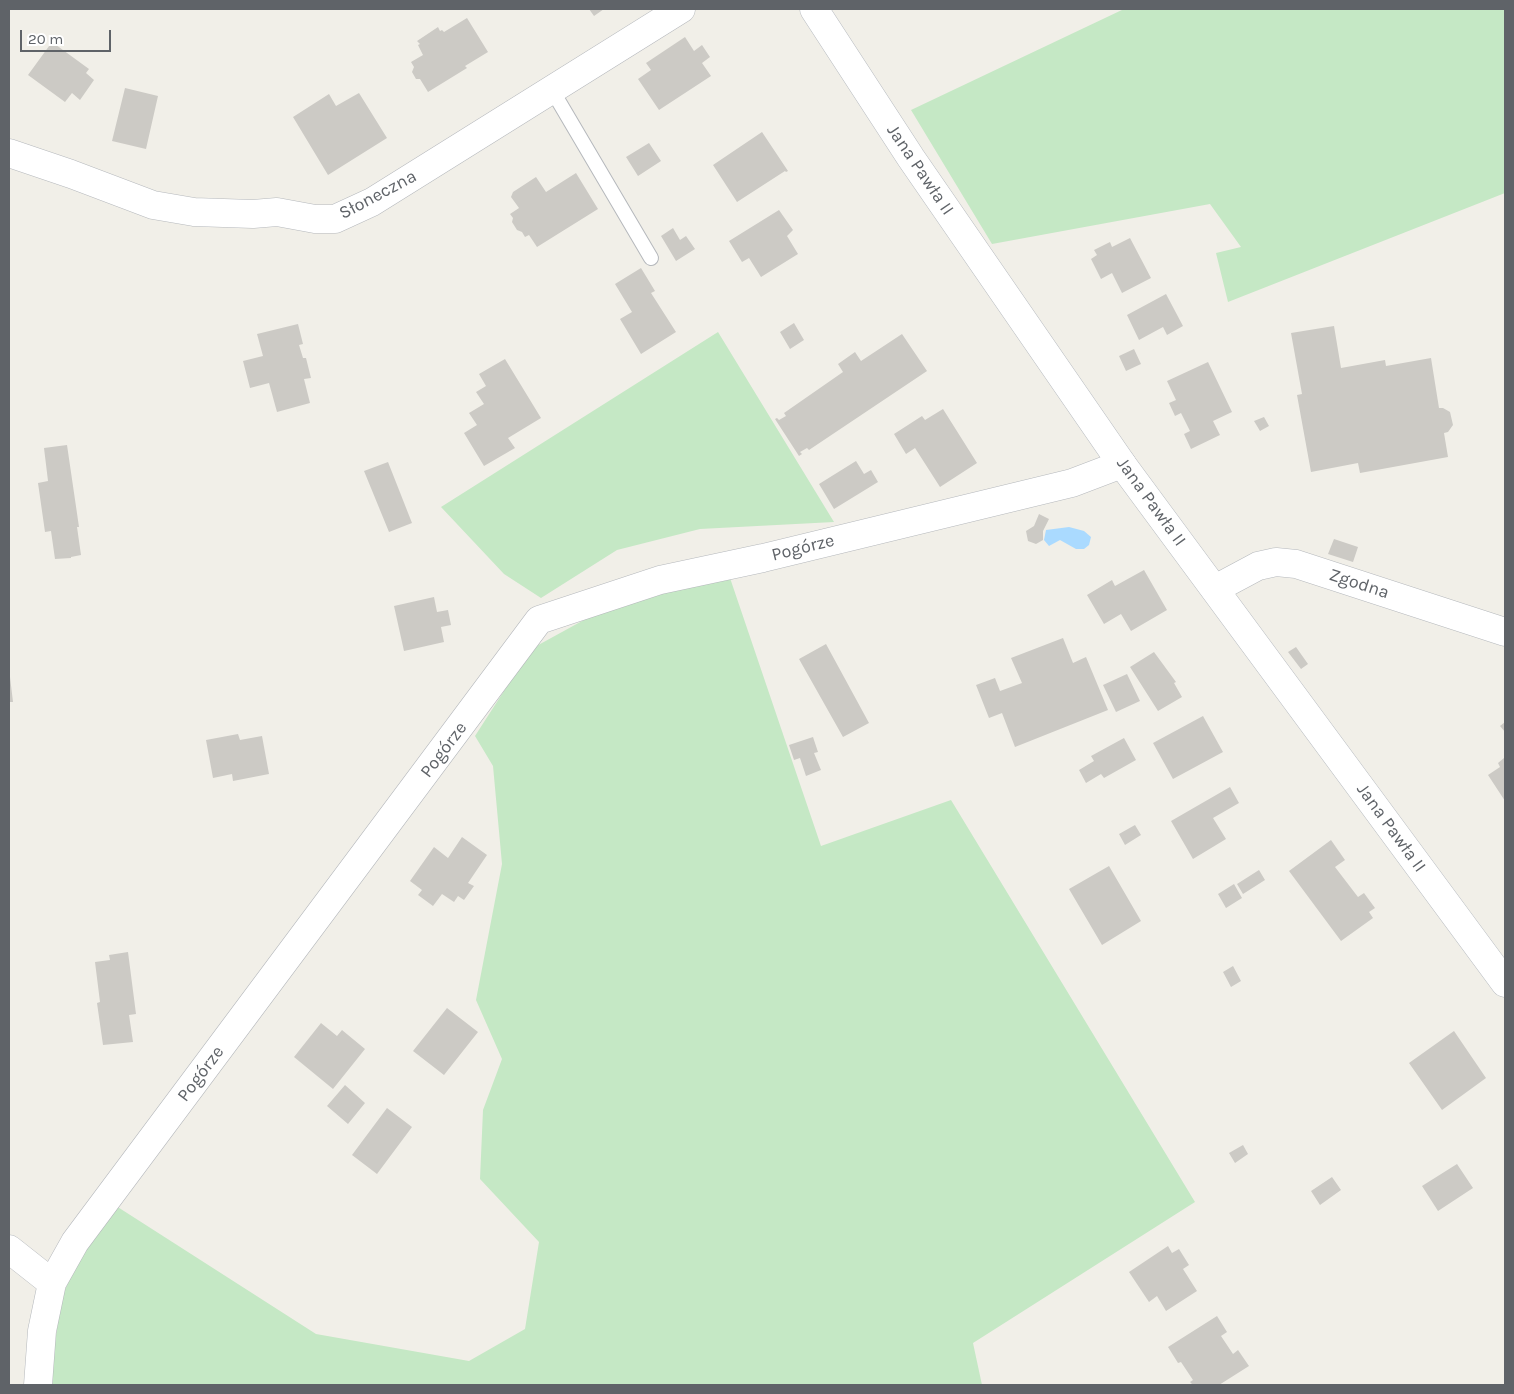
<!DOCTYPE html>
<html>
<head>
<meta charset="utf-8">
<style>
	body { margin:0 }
	#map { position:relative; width:1514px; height:1394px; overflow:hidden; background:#f1efe8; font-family:Karla,sans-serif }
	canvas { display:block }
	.frame { position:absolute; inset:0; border:10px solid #5f6368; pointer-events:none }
	.scale { position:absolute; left:20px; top:30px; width:91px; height:22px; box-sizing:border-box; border:2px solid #5f6368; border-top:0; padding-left:6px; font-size:15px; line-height:18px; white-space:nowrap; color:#5f6368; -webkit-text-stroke:4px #fff; paint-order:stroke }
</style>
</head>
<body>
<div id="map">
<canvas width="1514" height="1394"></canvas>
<div class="frame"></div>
<div class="scale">20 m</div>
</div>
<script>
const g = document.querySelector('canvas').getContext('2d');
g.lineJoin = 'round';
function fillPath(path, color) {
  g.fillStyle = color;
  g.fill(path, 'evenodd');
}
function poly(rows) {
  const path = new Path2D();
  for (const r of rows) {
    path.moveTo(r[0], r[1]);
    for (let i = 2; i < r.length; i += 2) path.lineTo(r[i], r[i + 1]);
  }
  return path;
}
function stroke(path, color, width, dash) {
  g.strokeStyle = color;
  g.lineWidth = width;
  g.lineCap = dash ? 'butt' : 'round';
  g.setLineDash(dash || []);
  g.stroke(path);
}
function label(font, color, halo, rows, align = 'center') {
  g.font = font + ' Karla,sans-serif';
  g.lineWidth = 4;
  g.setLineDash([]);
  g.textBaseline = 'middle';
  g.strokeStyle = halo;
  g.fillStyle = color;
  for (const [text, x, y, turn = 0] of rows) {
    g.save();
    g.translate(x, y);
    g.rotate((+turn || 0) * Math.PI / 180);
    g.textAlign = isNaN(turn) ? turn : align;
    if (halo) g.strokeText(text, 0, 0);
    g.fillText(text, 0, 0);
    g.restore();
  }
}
fillPath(poly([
	[1124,9,1505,9,1505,193,1228,302,1216,253,1241,247,1210,204,992,244,911,110],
	[718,332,834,522,700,529,617,550,541,598,504,574,441,507],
	[730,578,821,846,951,800,1195,1202,973,1343,982,1385,49,1385,61,1300,76,1262,113,1204,316,1334,469,1361,525,1329,539,1242,480,1179,483,1110,502,1059,476,1000,502,864,493,766,475,736,531,649,624,598]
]), '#c5e8c5');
fillPath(poly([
	[1069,527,1084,531,1091,537,1089,545,1084,549,1076,549,1060,540,1049,546,1044,540,1046,530]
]), '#aadaff');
fillPath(poly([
	[589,9,604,9,594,16],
	[467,18,488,52,465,66,467,68,428,92,420,79,416,79,412,72,414,67,411,62,423,55,418,45,420,44,417,41,438,27,440,31,442,30,444,32],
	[685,37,694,51,702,45,710,57,702,63,711,76,659,110,638,79,651,70,646,63],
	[52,42,89,69,86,73,94,80,80,100,72,93,65,102,28,75],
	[125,88,158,96,146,149,112,141],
	[359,93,387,138,328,175,293,117,329,94,336,106],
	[762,132,788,171,786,172,785,171,737,202,713,165],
	[649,143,661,161,638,176,626,157],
	[576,173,598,209,537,247,529,235,525,237,522,232,517,230,512,222,513,218,510,214,519,208,511,197,513,192,536,177,546,192],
	[779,210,793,230,787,236,798,254,761,277,749,258,742,262,729,241],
	[673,228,680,240,686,236,695,249,676,261,661,236],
	[1130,238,1151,278,1122,293,1112,273,1101,279,1091,259,1097,255,1094,250,1110,242,1112,247],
	[641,268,655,291,651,293,676,332,641,354,620,319,632,312,615,284],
	[1166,294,1183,326,1167,335,1163,327,1139,340,1127,315],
	[794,323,804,340,790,349,780,332],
	[298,324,303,344,299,345,303,358,306,358,311,378,304,379,310,403,277,412,269,383,250,388,243,361,263,356,257,334],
	[1334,326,1341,368,1385,360,1386,366,1431,358,1439,408,1443,408,1450,412,1453,425,1448,432,1444,433,1448,457,1360,473,1358,463,1311,472,1297,395,1302,394,1291,333],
	[902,334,927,371,809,450,807,448,800,452,802,454,799,456,775,419,777,418,779,420,786,416,784,413,843,372,838,364,855,352,861,361],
	[1134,349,1141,364,1126,371,1119,356],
	[505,359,541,418,508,438,515,448,484,466,464,433,477,425,469,413,484,404,476,392,486,386,479,374],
	[1208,362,1232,412,1213,421,1220,435,1191,449,1184,434,1190,431,1181,413,1175,416,1169,403,1176,400,1167,381],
	[943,409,977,463,940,487,915,448,906,454,894,434,922,416,925,420],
	[1264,417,1269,426,1260,431,1254,421],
	[67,445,79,527,77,527,81,555,71,557,71,558,55,559,51,531,45,532,38,483,48,481,44,448],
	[856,461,864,474,871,470,878,482,834,509,819,484],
	[388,462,412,523,389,532,364,471],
	[1039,514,1049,519,1043,531,1043,540,1036,544,1028,541,1026,531,1034,526],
	[1334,539,1358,547,1353,562,1328,554],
	[1144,570,1167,610,1131,631,1121,614,1104,624,1087,595,1112,580,1115,586],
	[434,597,437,612,448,610,451,625,441,627,444,642,404,651,394,606],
	[1063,638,1073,663,1086,657,1108,710,1015,747,1002,713,989,718,976,685,995,678,1000,691,1022,683,1011,658],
	[826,644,869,723,843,737,799,659],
	[1296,647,1308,664,1301,669,1288,652],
	[1154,652,1176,682,1174,683,1182,697,1158,711,1130,667],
	[1127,674,1140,701,1116,712,1103,685],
	[9,677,10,677,13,702,9,702],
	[1203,716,1223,752,1173,779,1153,743],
	[1505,722,1505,732,1500,726],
	[238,734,240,740,262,736,269,774,233,781,232,774,213,778,206,740],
	[813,737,818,752,814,753,821,770,806,776,800,758,794,760,789,745],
	[1124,738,1136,760,1104,778,1101,774,1086,783,1079,770,1094,761,1091,756],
	[1504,758,1505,760,1505,801,1488,775,1500,767,1498,763],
	[1230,787,1239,803,1213,818,1226,839,1193,859,1171,821],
	[1135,825,1141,835,1125,845,1119,834],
	[462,837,487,855,468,883,474,886,464,900,458,896,454,902,442,894,433,906,418,895,422,890,410,881,434,847,448,858],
	[1331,840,1345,860,1335,867,1358,897,1364,893,1375,908,1369,912,1373,918,1341,941,1289,871],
	[1109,866,1141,921,1102,945,1069,889],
	[1259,870,1265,880,1243,894,1237,884],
	[1234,884,1242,898,1226,908,1218,894],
	[128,952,136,1014,129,1015,133,1042,103,1045,97,1003,100,1002,95,962,110,960,109,955],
	[1233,966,1241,981,1231,987,1223,972],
	[447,1008,478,1032,444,1075,413,1051],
	[321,1023,337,1036,342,1030,365,1049,333,1089,294,1057],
	[1454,1031,1486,1078,1442,1110,1409,1063],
	[345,1085,365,1103,348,1124,327,1106],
	[387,1108,412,1127,377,1174,352,1155],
	[1243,1145,1248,1154,1235,1163,1229,1153],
	[1457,1164,1473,1188,1438,1211,1422,1186],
	[1332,1177,1341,1190,1320,1205,1311,1191],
	[1168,1246,1172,1253,1179,1249,1189,1265,1183,1269,1197,1291,1166,1311,1157,1296,1149,1302,1129,1272],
	[1217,1316,1227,1332,1221,1336,1233,1354,1238,1350,1249,1366,1219,1385,1193,1385,1190,1382,1193,1380,1181,1362,1178,1363,1168,1347]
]), '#cccac5');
const lane = poly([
	[552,90,651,258]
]);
const street = poly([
	[9,153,71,174,153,205,194,212,253,214,277,212,315,219,335,219,372,202,681,9],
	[1215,589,1258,566,1276,562,1296,564,1505,632],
	[9,1249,52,1283],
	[38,1385,42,1331,52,1283,75,1242,539,620,660,580,763,558,1072,483,1122,464]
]);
const secondary = poly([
	[814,9,911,158,1122,464,1505,983]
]);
stroke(lane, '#b5b8bc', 16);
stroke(street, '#b5b8bc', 29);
stroke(secondary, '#b6babf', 29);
stroke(lane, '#fff', 14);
stroke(street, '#fff', 28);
stroke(secondary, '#fff', 28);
label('18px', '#5f6368', '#fff', [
	["Jana Pawła II",920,170,56],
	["Słoneczna",378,195,-28],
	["Jana Pawła II",1151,502,54],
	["Pogórze",803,548,-14],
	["Zgodna",1359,584,18],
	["Pogórze",444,750,-53],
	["Jana Pawła II",1391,828,54],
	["Pogórze",201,1074,-53]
]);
</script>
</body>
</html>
